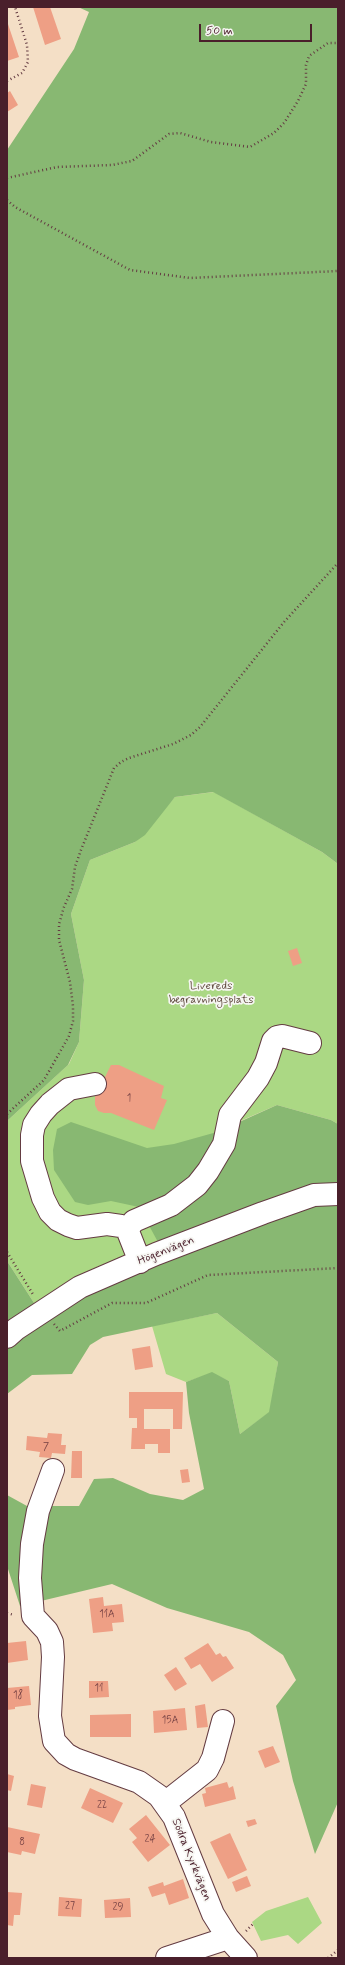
<!DOCTYPE html>
<html>
<head>
<meta charset="utf-8">
<style>
	body { margin:0 }
	#map { position:relative; width:345px; height:1965px; overflow:hidden; background:#f4dfc6; font-family:Mynerve,sans-serif }
	canvas { display:block }
	.frame { position:absolute; inset:0; border:8px solid #4a1f2b; pointer-events:none }
	.scale { position:absolute; left:199px; top:24px; width:113px; height:18px; box-sizing:border-box; border:2px solid #4a1f2b; border-top:0; padding-left:5px; font-size:12px; line-height:14px; white-space:nowrap; color:#4a1f2b; -webkit-text-stroke:3px #f6f6f2; paint-order:stroke }
</style>
</head>
<body>
<div id="map">
<canvas width="345" height="1965"></canvas>
<div class="frame"></div>
<div class="scale">50 m</div>
</div>
<script>
const g = document.querySelector('canvas').getContext('2d');
g.lineJoin = 'round';
function fillPath(path, color) {
  g.fillStyle = color;
  g.fill(path, 'evenodd');
}
function poly(rows) {
  const path = new Path2D();
  for (const r of rows) {
    path.moveTo(r[0], r[1]);
    for (let i = 2; i < r.length; i += 2) path.lineTo(r[i], r[i + 1]);
  }
  return path;
}
function stroke(path, color, width, dash) {
  g.strokeStyle = color;
  g.lineWidth = width;
  g.lineCap = dash ? 'butt' : 'round';
  g.setLineDash(dash || []);
  g.stroke(path);
}
function label(font, color, halo, rows, align = 'center') {
  g.font = font + ' Mynerve,sans-serif';
  g.lineWidth = 3.5;
  g.setLineDash([]);
  g.textBaseline = 'middle';
  g.strokeStyle = halo;
  g.fillStyle = color;
  for (const [text, x, y, turn = 0] of rows) {
    g.save();
    g.translate(x, y);
    g.rotate((+turn || 0) * Math.PI / 180);
    g.textAlign = isNaN(turn) ? turn : align;
    if (halo) g.strokeText(text, 0, 0);
    g.fillText(text, 0, 0);
    g.restore();
  }
}
fillPath(poly([
	[214,792,322,852,338,864,338,1124,331,1120,277,1105,238,1122,161,1248,36,1306,7,1261,7,1121,69,1064,79,1042,84,980,71,914,90,860,135,842,175,797],
	[217,1313,278,1362,270,1412,240,1434,229,1381,212,1373,186,1382,166,1374,152,1326],
	[308,1897,322,1923,298,1944,288,1935,261,1941,252,1922,266,1911]
]), '#abd884');
fillPath(poly([
	[78,7,338,7,338,864,322,852,213,792,175,797,145,835,135,842,90,860,71,914,84,980,79,1042,68,1065,7,1121,7,150,74,49,89,12],
	[277,1105,331,1120,338,1124,338,1802,315,1854,293,1781,276,1706,296,1680,283,1655,249,1632,167,1608,112,1584,20,1606,8,1569,7,1558,7,1495,27,1506,79,1506,94,1479,113,1478,150,1494,183,1500,204,1489,189,1413,186,1382,212,1372,229,1381,240,1434,269,1412,278,1362,217,1313,103,1337,90,1345,72,1374,32,1375,7,1394,7,1261,36,1306,165,1255,139,1207,111,1201,88,1205,75,1202,54,1170,53,1150,57,1129,71,1122,147,1148,174,1144,217,1132]
]), '#88b872');
fillPath(poly([
	[33,7,50,7,61,39,45,45],
	[7,21,19,57,7,61],
	[10,91,18,105,7,112,7,93],
	[297,948,302,963,293,966,288,951],
	[111,1065,119,1065,164,1086,161,1098,167,1100,154,1130,111,1113,104,1113,98,1111,95,1105,95,1097],
	[150,1346,153,1367,135,1370,132,1349],
	[129,1392,183,1392,182,1429,173,1429,173,1409,144,1409,144,1429,170,1429,170,1453,158,1453,158,1444,145,1444,145,1449,131,1449,132,1428,137,1428,137,1418,129,1418],
	[48,1433,62,1434,61,1445,66,1445,65,1454,52,1453,51,1458,39,1457,40,1452,26,1450,27,1436,47,1438],
	[72,1451,82,1451,82,1478,71,1478],
	[188,1469,190,1482,182,1483,180,1470],
	[103,1597,104,1606,122,1604,124,1622,112,1623,113,1631,93,1633,89,1599],
	[26,1641,28,1660,7,1663,7,1643],
	[208,1643,216,1655,220,1653,223,1657,226,1656,234,1668,212,1682,200,1664,191,1669,184,1658],
	[176,1667,187,1684,175,1691,164,1675],
	[89,1681,108,1681,109,1697,89,1698],
	[29,1686,31,1705,15,1707,15,1709,7,1710,7,1688],
	[205,1704,208,1727,197,1728,195,1706],
	[185,1708,187,1730,154,1733,153,1711],
	[131,1714,131,1737,90,1737,90,1715],
	[273,1746,280,1762,265,1768,258,1751],
	[7,1774,14,1776,11,1791,7,1790],
	[227,1782,229,1788,233,1786,236,1799,205,1807,202,1794,206,1793,205,1788],
	[31,1784,46,1787,42,1808,27,1805],
	[90,1788,123,1803,113,1823,81,1808],
	[146,1815,170,1845,148,1862,132,1842,137,1838,129,1829],
	[255,1819,257,1824,248,1827,246,1821],
	[7,1827,40,1834,35,1854,22,1851,21,1855,7,1852],
	[230,1833,247,1870,228,1879,210,1842],
	[247,1876,251,1886,236,1892,232,1882],
	[183,1879,189,1898,169,1905,165,1893,152,1897,148,1887,163,1882,164,1886],
	[7,1892,22,1893,20,1915,14,1915,13,1926,7,1925],
	[59,1897,82,1899,81,1917,58,1916],
	[130,1898,131,1917,105,1918,104,1900]
]), '#ee9f85');
const minor = poly([
	[95,1084,69,1089,50,1104,41,1114,34,1125,32,1135,32,1161,43,1198,50,1212,58,1220,68,1225,77,1228,107,1224,121,1226,127,1229,140,1262],
	[127,1229,134,1221,171,1205,197,1185,208,1171,224,1144,230,1115,258,1078,266,1063,273,1041,277,1037,282,1036,310,1043],
	[7,1337,16,1329,80,1287,156,1254,263,1213,314,1195,338,1194],
	[53,1470,38,1511,32,1544,30,1578,33,1616,47,1631,52,1642,53,1657,50,1716,54,1741,66,1754,75,1759,139,1782,159,1796,174,1817,213,1914,228,1938,246,1958],
	[165,1803,207,1770,213,1758,223,1721],
	[167,1958,228,1938]
]);
stroke(minor, '#643c42', 24);
stroke(poly([
	[7,81,22,73,28,62,27,45,15,7],
	[7,178,57,167,112,165,132,161,169,134,180,133,211,142,250,147,274,133,284,123,298,101,306,84,306,65,309,56,328,43,338,43],
	[7,200,15,207,130,270,190,278,338,271],
	[7,1114,44,1080,69,1036,73,1021,73,1006,70,982,59,940,59,924,64,907,72,889,75,867,81,850,114,768,121,762,129,758,173,744,191,735,200,727,284,622,338,563],
	[7,1252,34,1296],
	[54,1324,60,1331,112,1303,146,1303,208,1275,338,1268],
	[7,1613,14,1615],
	[246,1931,253,1924],
	[328,1958,338,1950]
]), '#643c42', 2.5, [1, 3]);
stroke(minor, '#fff', 22);
label('10px', '#733f42', null, [
	["1",129,1099],
	["7",46,1448],
	["11A",107,1615],
	["11",99,1689],
	["18",18,1696],
	["15A",170,1721],
	["22",102,1806],
	["24",150,1840],
	["8",22,1843],
	["27",70,1907],
	["29",118,1908]
]);
label('12px', '#624d41', '#f6f6f2', [
	["Livereds",211,986],
	["begravningsplats",211,1000]
]);
label('12px', '#4a1f2b', '#f6f6f2', [
	["Högenvägen",166,1251,-22],
	["Södra Kyrkvägen",191,1860,68]
]);
</script>
</body>
</html>
